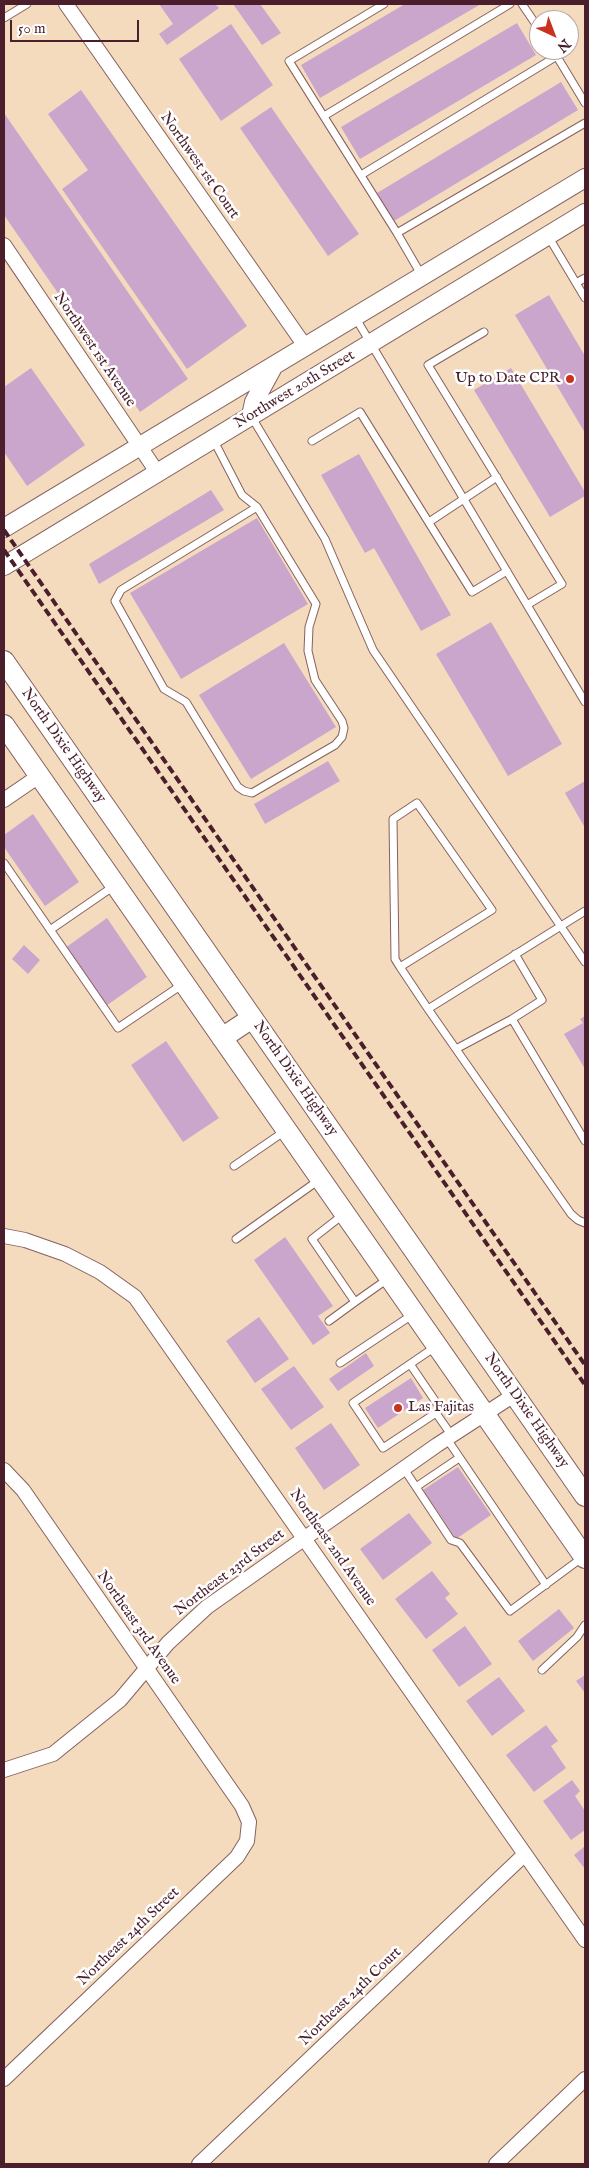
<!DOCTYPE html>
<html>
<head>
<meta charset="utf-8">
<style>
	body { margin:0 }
	#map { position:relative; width:589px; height:2168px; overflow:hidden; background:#f4dbbe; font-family:"IM FELL English",serif }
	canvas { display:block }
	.frame { position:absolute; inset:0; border:5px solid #4a1f2b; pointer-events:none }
	.north { position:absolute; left:529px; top:10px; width:50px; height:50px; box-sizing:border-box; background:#fff; border:1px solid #b7a5aa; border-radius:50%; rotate:137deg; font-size:14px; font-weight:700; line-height:20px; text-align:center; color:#4a1f2b }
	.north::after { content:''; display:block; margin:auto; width:18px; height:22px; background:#c8321e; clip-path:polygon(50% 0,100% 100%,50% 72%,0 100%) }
	.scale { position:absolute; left:10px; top:20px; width:129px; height:22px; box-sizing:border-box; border:2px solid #4a1f2b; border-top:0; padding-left:6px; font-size:15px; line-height:18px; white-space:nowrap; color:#4a1f2b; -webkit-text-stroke:4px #fff; paint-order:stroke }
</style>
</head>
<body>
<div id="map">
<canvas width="589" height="2168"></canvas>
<div class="frame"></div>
<div class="north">N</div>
<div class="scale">50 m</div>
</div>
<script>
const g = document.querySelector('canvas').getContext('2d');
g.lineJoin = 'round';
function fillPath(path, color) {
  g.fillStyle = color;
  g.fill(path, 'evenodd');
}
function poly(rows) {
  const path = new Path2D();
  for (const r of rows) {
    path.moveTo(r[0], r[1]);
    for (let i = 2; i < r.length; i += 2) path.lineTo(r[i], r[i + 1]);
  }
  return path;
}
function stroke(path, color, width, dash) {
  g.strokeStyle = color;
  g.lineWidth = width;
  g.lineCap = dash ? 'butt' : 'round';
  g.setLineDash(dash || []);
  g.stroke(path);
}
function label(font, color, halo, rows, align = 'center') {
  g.font = font + ' "IM FELL English",serif';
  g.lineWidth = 5;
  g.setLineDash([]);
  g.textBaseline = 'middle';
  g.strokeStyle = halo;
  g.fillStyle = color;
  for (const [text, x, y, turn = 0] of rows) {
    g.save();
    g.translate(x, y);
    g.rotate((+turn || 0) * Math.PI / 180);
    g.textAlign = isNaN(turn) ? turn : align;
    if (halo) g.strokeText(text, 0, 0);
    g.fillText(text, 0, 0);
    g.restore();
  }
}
fillPath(poly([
	[159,4,215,4,219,8,167,45,159,34,173,24],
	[233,4,260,4,281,33,262,45],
	[405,4,481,4,320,98,301,65],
	[517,23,536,55,360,159,341,127],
	[231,24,273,85,221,121,179,59],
	[561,82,578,110,394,221,377,193],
	[81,90,247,326,187,369,62,189,88,170,48,114],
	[271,107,359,234,328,256,240,128],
	[4,113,188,379,140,412,4,215],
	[549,295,585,356,585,433,515,315],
	[31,368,85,445,27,486,4,452,4,387],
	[511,368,585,492,585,496,550,517,474,390],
	[359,454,451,615,421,631,374,548,365,553,321,475],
	[211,490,224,510,99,584,89,564],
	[257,518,308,604,181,679,130,593],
	[491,622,562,744,508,776,436,654],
	[284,643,336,727,251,779,199,695],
	[328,761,340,781,265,824,254,804],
	[585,781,585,828,565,793],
	[33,814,79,882,45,906,4,847,4,835],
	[107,918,147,977,106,1006,65,948],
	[24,945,40,960,28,974,12,959],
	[585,1016,585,1069,564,1034,583,1023,580,1019],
	[166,1041,219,1118,183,1142,131,1065],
	[285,1237,333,1306,318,1316,330,1333,313,1345,254,1260],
	[259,1317,289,1359,255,1383,226,1341],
	[366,1353,374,1366,338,1391,329,1379],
	[294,1366,324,1407,291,1430,261,1389],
	[411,1378,423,1398,378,1428,365,1408],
	[331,1423,360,1465,324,1490,295,1448],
	[458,1467,491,1515,456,1539,423,1490],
	[409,1513,432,1543,383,1580,360,1549],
	[432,1571,450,1594,445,1598,458,1614,426,1639,395,1599],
	[559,1609,574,1628,533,1661,518,1641],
	[465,1626,492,1664,459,1687,432,1650],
	[585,1675,585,1693,576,1681],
	[499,1677,525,1711,492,1736,466,1701],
	[546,1725,558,1741,551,1746,566,1768,534,1792,506,1755],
	[572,1780,580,1791,575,1796,585,1811,585,1830,571,1840,543,1801],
	[585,1846,585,1869,574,1855]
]), '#caa6cd');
const service = poly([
	[384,4,289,61,397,233],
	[522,4,539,29],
	[4,18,27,4],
	[553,50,585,103],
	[324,116,510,4],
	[361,175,557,56],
	[548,236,585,298],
	[422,276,397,233,585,123],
	[576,283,585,278],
	[355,317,585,702],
	[484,332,428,365,562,584,527,605],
	[251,416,325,539,373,650,585,962],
	[213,439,242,495,257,507,316,604,309,627,308,651,315,680,342,721,344,728,342,737,335,745,252,793,244,791,238,787,186,702,164,689,115,601,121,590,257,507],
	[312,441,360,412,472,592,507,571],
	[429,522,497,477],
	[4,863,118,1028,183,984],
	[50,930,114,886],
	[400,967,492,910,417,803,393,819,395,959,400,967,428,1009,585,911],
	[428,1009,571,1214,578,1220,585,1223],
	[512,1019,542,1000,515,954],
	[456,1049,512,1019,585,1141],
	[234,1166,285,1131],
	[344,1214,312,1239,355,1302,389,1278],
	[236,1239,319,1180],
	[329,1321,355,1302],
	[435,1347,353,1403,383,1448,436,1413,452,1436],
	[340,1363,412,1315],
	[410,1364,440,1408,436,1413],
	[447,1439,546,1585],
	[404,1469,416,1487,459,1458],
	[416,1487,451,1540,460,1543,510,1611,583,1557],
	[542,1670,577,1637,585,1625]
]);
const minor = poly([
	[66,4,305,346],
	[4,245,157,472],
	[4,800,39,776],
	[4,1236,25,1240,65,1254,100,1272,135,1297,585,1940],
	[4,1470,23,1490,147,1669,242,1806,249,1822,247,1841,237,1857,4,2079],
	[4,1770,53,1754,120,1700,168,1643,207,1607,437,1445,514,1395],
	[199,2164,525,1854],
	[496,2164,585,2079]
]);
const tertiary = poly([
	[251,416,254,402,273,367],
	[4,528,585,178],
	[4,566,585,213]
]);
const secondary = poly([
	[4,661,585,1496],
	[4,725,585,1558],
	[222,1038,252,1018]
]);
stroke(service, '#86615e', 9);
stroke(minor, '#86615e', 16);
stroke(tertiary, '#86615e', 20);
stroke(secondary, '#86615e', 22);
stroke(service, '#fff', 7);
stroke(minor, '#fff', 14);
stroke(tertiary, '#fff', 18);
stroke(secondary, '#fff', 20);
stroke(poly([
	[4,530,585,1365],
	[4,550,585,1385]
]), '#4a1f2b', 4, [8, 4]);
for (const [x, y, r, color] of [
	[570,379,5,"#c8321e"],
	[398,1408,5,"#c8321e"]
]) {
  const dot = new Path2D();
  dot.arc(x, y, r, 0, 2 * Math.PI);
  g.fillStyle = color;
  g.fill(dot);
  stroke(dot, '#fff', 2);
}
label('15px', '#4a1f2b', '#fff', [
	["Northwest 1st Court",199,166,55],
	["Northwest 1st Avenue",94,350,56],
	["Northwest 20th Street",295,390,-31],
	["North Dixie Highway",63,746,55],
	["North Dixie Highway",295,1079,55],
	["North Dixie Highway",526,1411,55],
	["Northeast 2nd Avenue",332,1548,55],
	["Northeast 23rd Street",230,1573,-37],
	["Northeast 3rd Avenue",138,1628,55],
	["Northeast 24th Street",129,1937,-44],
	["Northeast 24th Court",351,1997,-44]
]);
label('15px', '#4a1f2b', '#fff', [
	["Up to Date CPR",560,379],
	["Las Fajitas",408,1408,"left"]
], 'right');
</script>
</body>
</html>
